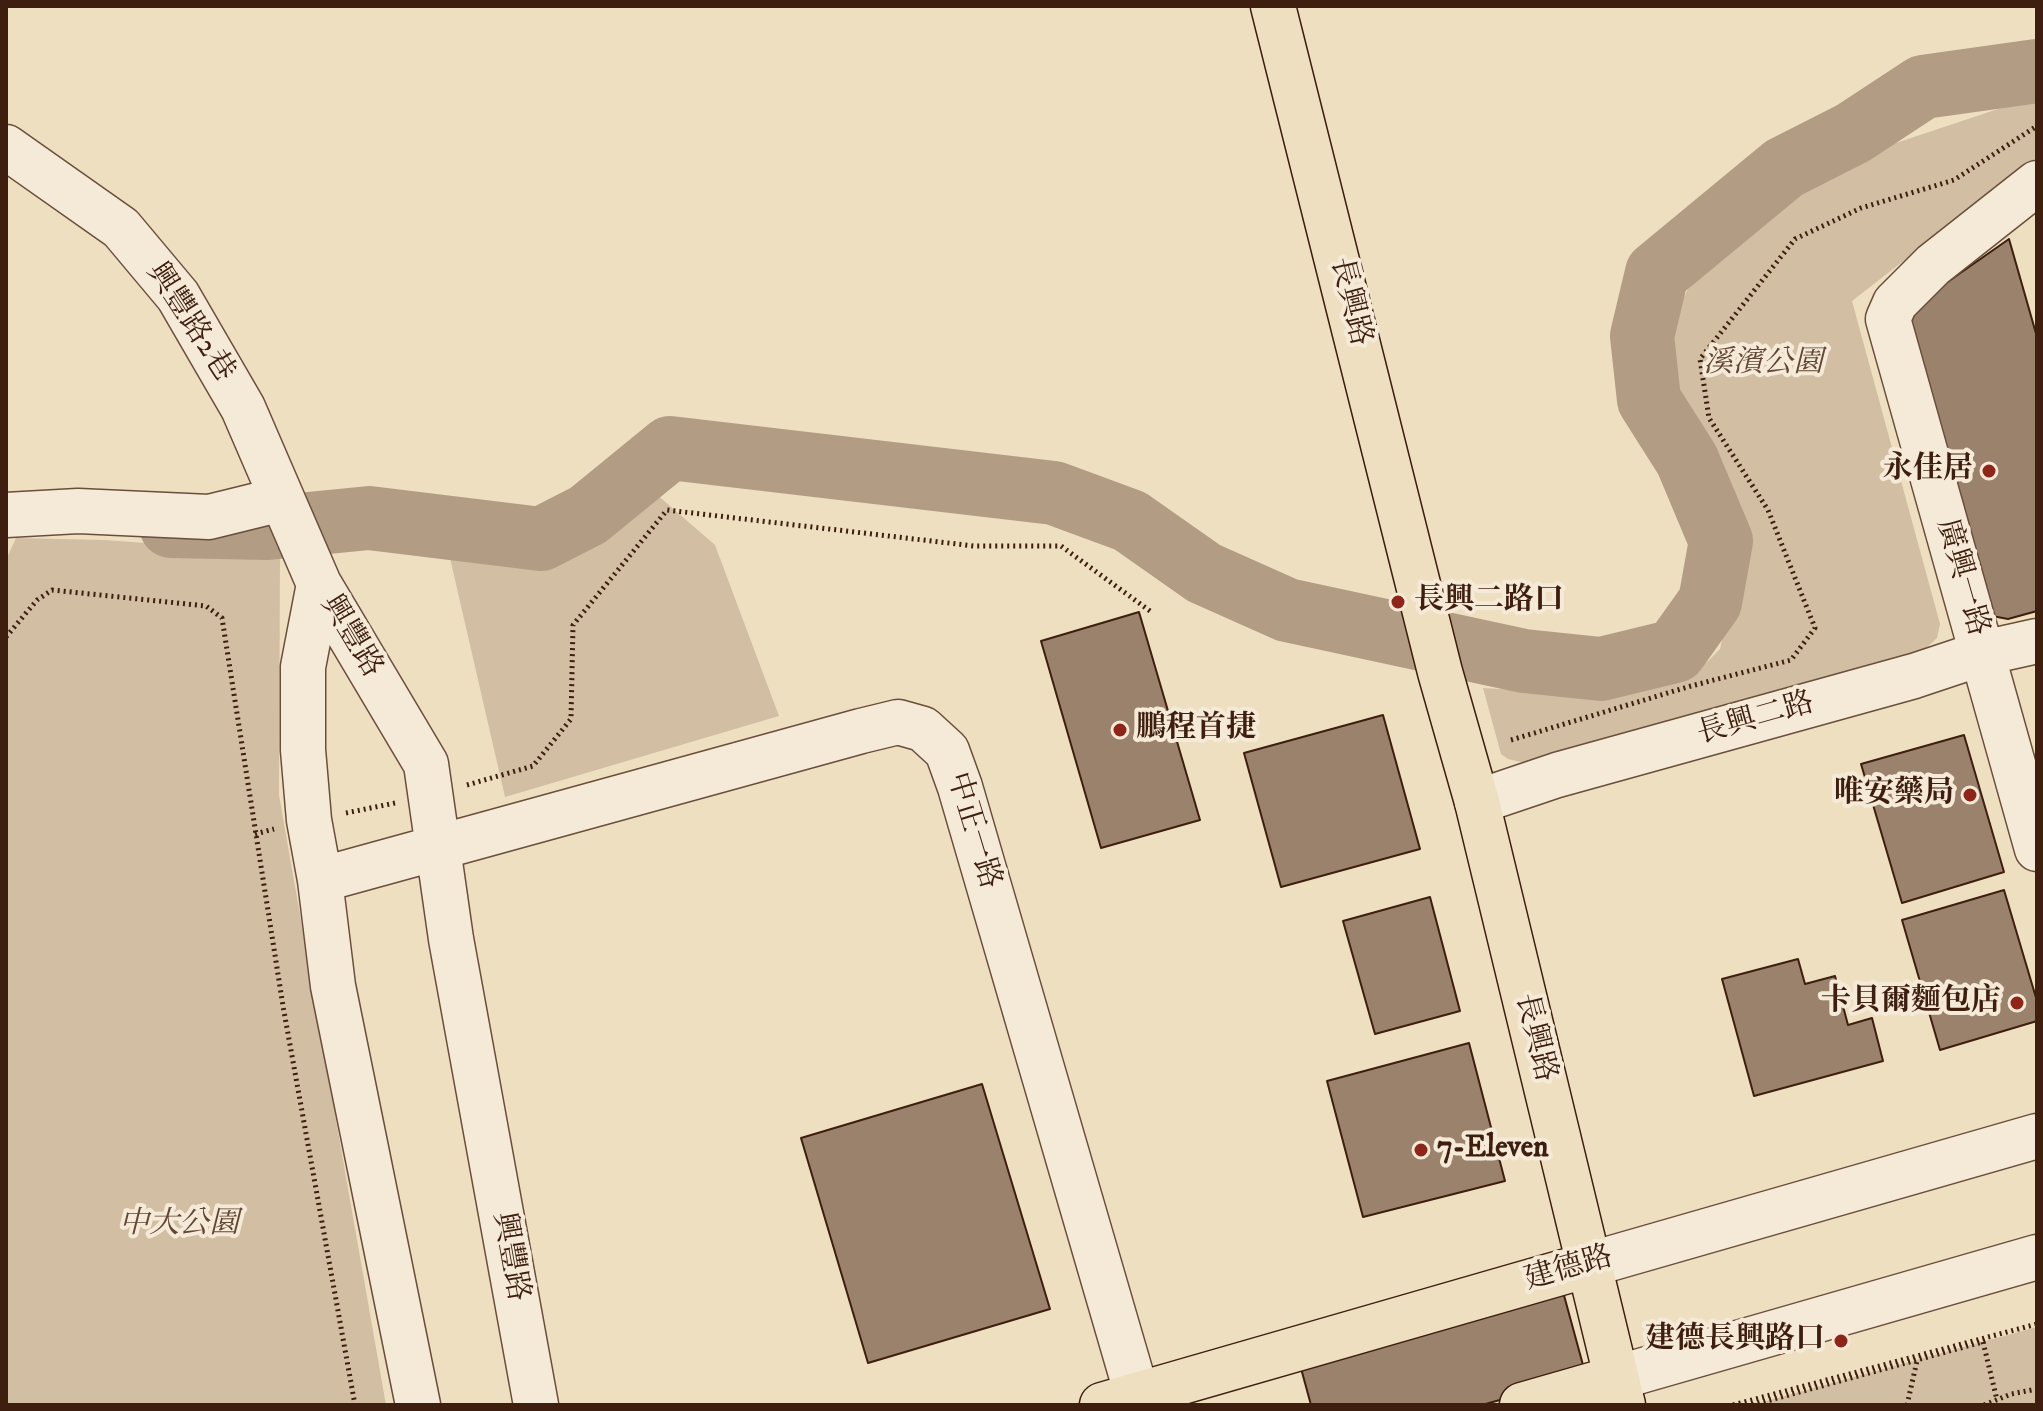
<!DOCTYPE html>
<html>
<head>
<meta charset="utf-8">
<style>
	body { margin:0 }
	#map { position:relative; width:2043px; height:1411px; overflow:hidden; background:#efdfc1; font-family:"IM FELL DW Pica",serif }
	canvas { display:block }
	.frame { position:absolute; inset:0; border:8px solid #3d1e0f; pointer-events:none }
</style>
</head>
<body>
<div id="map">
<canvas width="2043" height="1411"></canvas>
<div class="frame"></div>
</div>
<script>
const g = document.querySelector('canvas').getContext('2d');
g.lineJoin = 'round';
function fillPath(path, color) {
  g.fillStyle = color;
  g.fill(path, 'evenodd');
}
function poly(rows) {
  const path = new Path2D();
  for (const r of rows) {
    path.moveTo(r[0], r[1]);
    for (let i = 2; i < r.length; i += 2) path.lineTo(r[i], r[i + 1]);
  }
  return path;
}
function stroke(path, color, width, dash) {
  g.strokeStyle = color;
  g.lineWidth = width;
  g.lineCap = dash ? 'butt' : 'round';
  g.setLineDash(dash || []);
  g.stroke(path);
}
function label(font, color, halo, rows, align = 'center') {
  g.font = font + ' "IM FELL DW Pica","Noto Serif TC",serif';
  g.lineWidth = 8;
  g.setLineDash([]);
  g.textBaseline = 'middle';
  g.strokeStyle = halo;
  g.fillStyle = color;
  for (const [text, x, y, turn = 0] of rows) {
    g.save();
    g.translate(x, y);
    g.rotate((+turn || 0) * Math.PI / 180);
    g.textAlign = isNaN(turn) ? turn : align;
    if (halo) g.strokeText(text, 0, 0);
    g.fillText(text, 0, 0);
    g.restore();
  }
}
fillPath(poly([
	[2037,96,2037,157,1852,301,1940,624,1937,638,1925,649,1525,763,1508,759,1501,754,1483,688,1586,694,1612,692,1650,684,1707,662,1720,649,1736,578,1737,525,1728,498,1713,468,1698,447,1673,421,1660,377,1659,346,1688,289,1761,218,1800,187,1848,159],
	[655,493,715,545,779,716,505,797,450,558,538,565,570,548],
	[16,538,105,540,280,553,279,795,386,1405,6,1405,6,560],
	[2037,1327,2037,1405,1752,1405,1923,1358]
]), '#d1bea3');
stroke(poly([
	[171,526,268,528,369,518,541,539,588,515,670,448,1054,493,1130,521,1204,573,1287,610,1524,661,1601,669,1675,651,1710,602,1721,541,1687,460,1649,400,1642,336,1657,273,1784,168,1853,133,1923,87,2037,71]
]), '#b29d84', 64);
const building = poly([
	[2009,239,2037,337,2037,611,2008,619,1992,616,1901,334,1916,304,2009,239],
	[1139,612,1200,820,1101,848,1041,641,1139,612],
	[1383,715,1420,849,1281,887,1244,753,1383,715],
	[1964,735,2004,872,1902,903,1861,764,1964,735],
	[2004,890,2037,1001,2037,1021,1940,1050,1902,920,2004,890],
	[1430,897,1460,1011,1375,1034,1343,921,1430,897],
	[1798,959,1805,984,1835,976,1848,1025,1872,1018,1883,1061,1754,1096,1722,979,1798,959],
	[1469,1043,1505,1181,1363,1217,1327,1081,1469,1043],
	[982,1084,1050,1309,868,1363,801,1138,982,1084],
	[1562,1288,1586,1376,1482,1405,1311,1405,1299,1361,1562,1288]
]);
fillPath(building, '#9a826c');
stroke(building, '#3d1e0f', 2);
const minor = poly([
	[6,147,121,228,178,296,243,408,319,584,426,764,451,939,536,1405],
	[2037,183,1933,265,1895,303,1888,319,2037,849],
	[6,515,78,511,209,517,282,499],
	[319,584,303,667,303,750,309,820,320,880,333,986,418,1405],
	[1477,802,1557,775,1914,676,1983,653,2037,641],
	[320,880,861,731,898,722,923,729,947,751,960,787,1140,1405],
	[1588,1265,2037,1136],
	[1616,1378,2037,1257]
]);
const major = poly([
	[1273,6,1440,672,1477,802,1623,1405],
	[1102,1405,1588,1265],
	[1522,1405,1616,1378]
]);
stroke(minor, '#6a4e3c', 47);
stroke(major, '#3d1e0f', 47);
stroke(poly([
	[6,637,37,600,52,590,206,606,222,618,283,1006,355,1405],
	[1511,740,1691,686,1791,660,1815,628,1768,510,1709,418,1700,359,1795,239,1861,208,1954,180,2037,126],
	[467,785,533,766,571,719,573,625,667,510,974,546,1061,546,1150,611],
	[346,813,395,803],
	[255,834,274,829],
	[1983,1342,1997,1400],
	[1733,1405,2037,1324],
	[1752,1405,1986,1341],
	[1907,1405,1917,1361],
	[1984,1405,2011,1394,2037,1389]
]), '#3d1e0f', 5, [2, 4]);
stroke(minor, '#f5ead7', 44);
stroke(major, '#efdfc1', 44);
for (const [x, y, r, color] of [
	[1989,471,8,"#8f2418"],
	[1398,602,8,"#8f2418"],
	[1120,730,8,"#8f2418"],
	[1970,795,8,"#8f2418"],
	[2017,1003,8,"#8f2418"],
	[1421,1150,8,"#8f2418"],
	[1841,1341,8,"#8f2418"]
]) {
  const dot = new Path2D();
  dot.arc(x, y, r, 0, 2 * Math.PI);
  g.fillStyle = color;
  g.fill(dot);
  stroke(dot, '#f5ead7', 3);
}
label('30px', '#3d1e0f', '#f5ead7', [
	["長興路",1349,302,76],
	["興豐路2巷",189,323,57],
	["廣興一路",1961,578,74],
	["興豐路",350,637,59],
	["長興二路",1756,720,-16],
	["中正一路",972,831,73],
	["長興路",1534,1038,76],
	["興豐路",509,1257,80],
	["建德路",1569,1270,-16]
]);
label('italic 30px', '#624634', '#f5ead7', [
	["溪濱公園",1763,365],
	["中大公園",179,1226]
]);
label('bold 30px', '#3d1e0f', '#f5ead7', [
	["永佳居",1973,471],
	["長興二路口",1414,602,"left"],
	["鵬程首捷",1136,730,"left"],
	["唯安藥局",1954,795],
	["卡貝爾麵包店",2001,1003],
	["7-Eleven",1437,1150,"left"],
	["建德長興路口",1825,1341]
], 'right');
</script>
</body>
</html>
